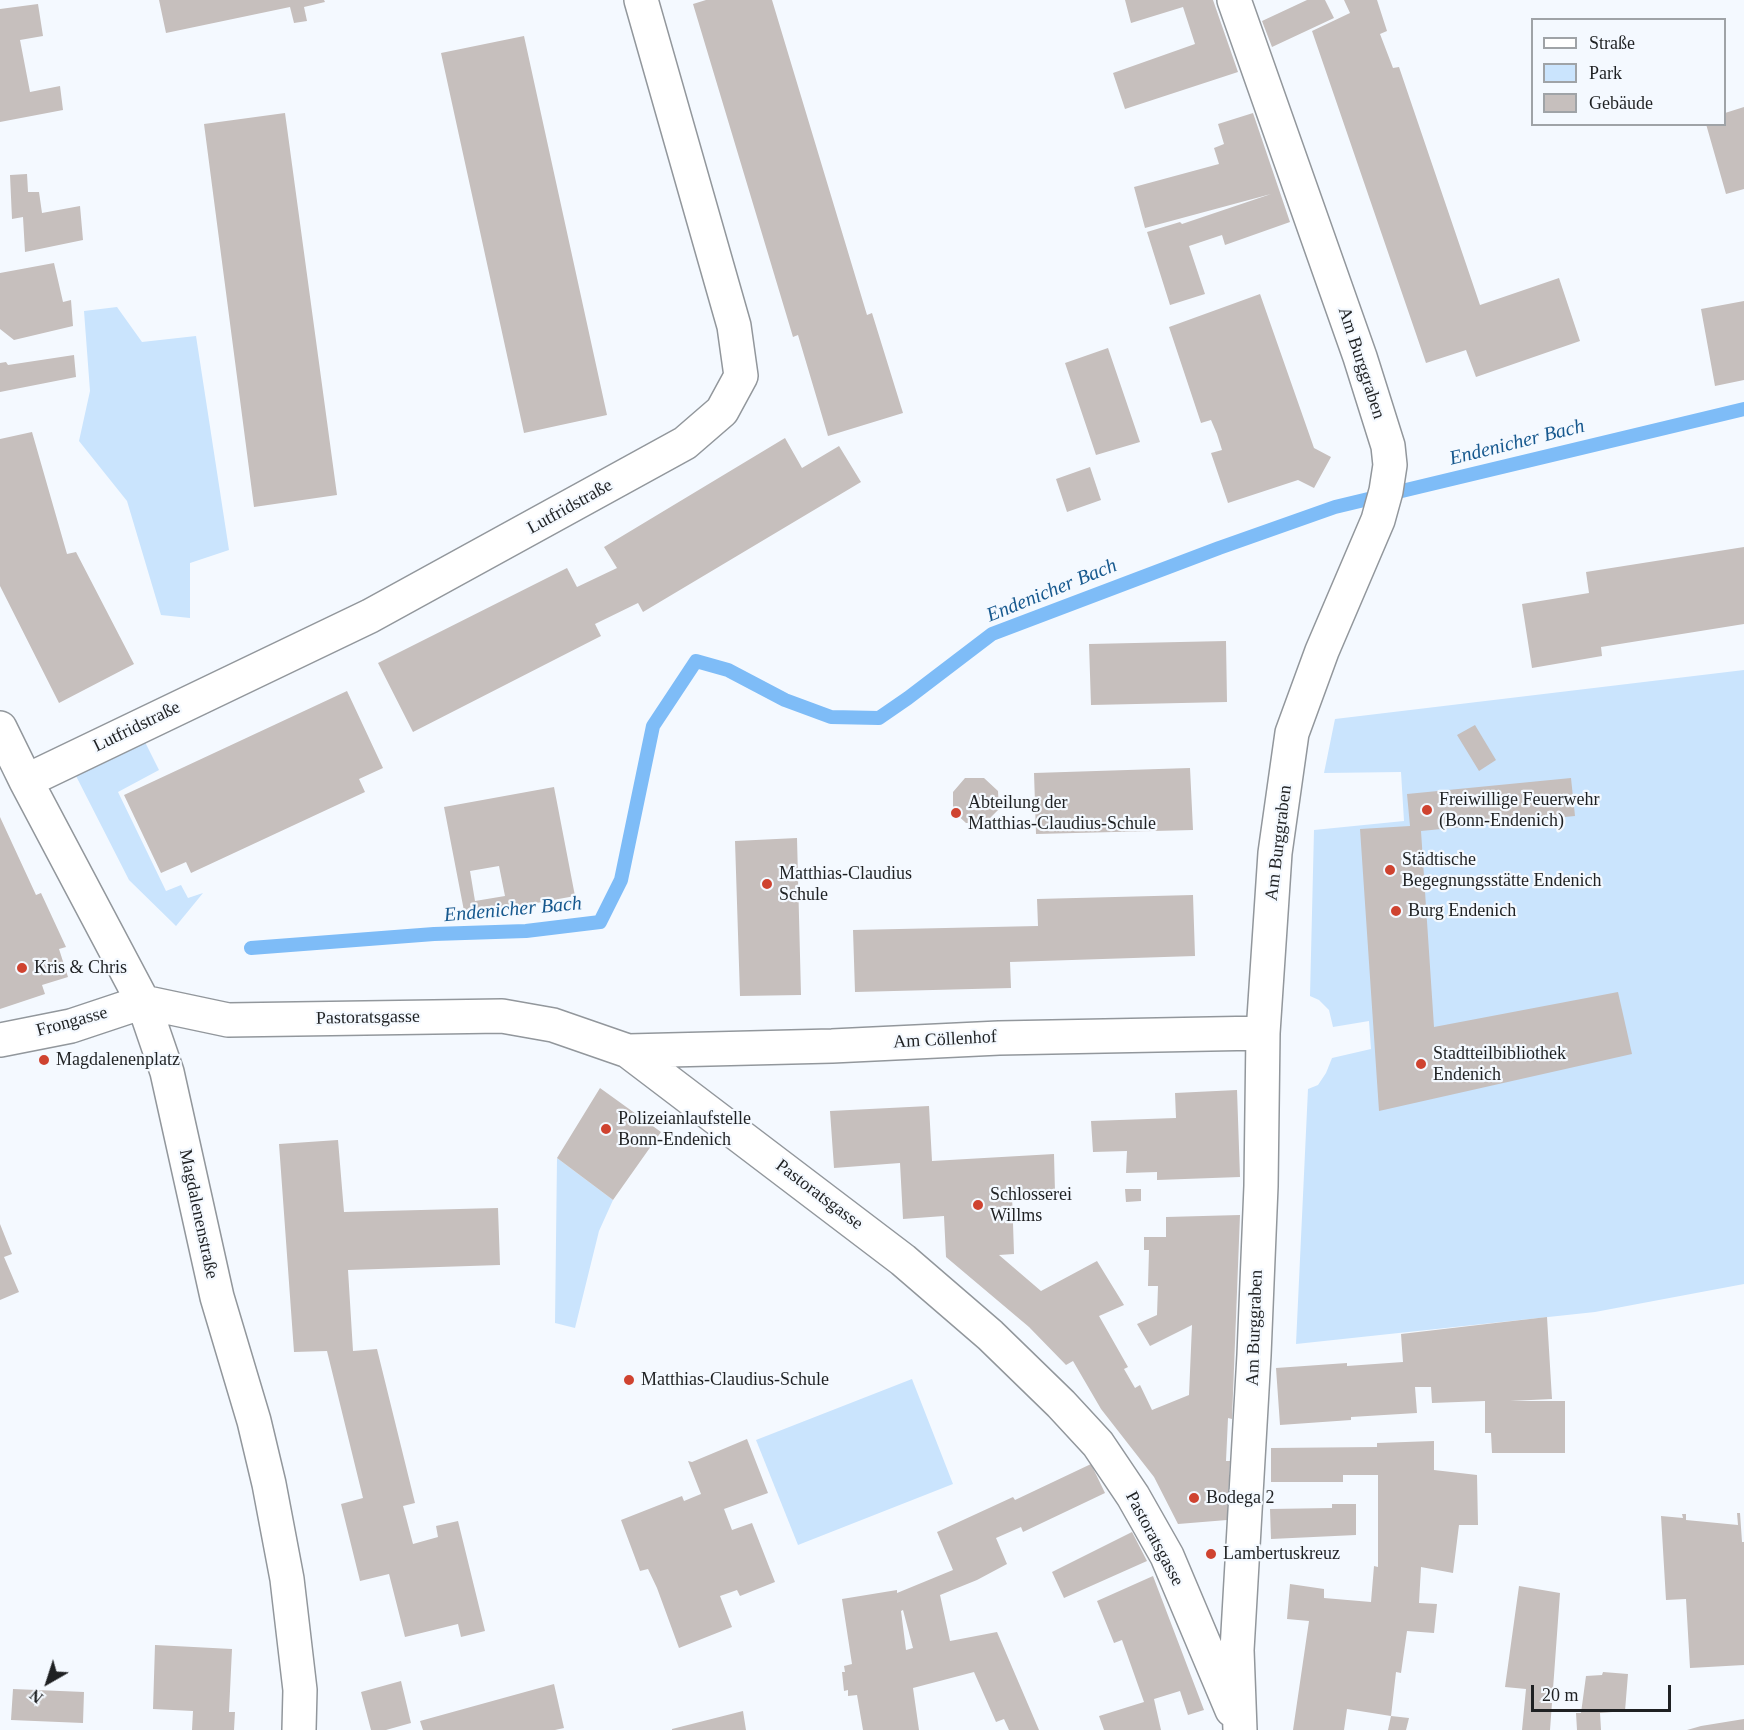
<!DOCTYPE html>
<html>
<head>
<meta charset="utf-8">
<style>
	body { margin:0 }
	#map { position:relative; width:1744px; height:1730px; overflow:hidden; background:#f4f9ff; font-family:Georgia,serif }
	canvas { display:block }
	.legend { position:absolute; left:1531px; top:18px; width:195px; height:108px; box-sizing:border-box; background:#f4f9ff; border:2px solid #9fa3a7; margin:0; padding:8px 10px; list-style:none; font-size:18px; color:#1f2123 }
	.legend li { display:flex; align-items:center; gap:12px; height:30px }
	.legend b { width:30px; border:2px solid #9fa3a7 }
	.north { position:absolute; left:18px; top:1652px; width:60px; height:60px; -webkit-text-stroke:4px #f4f9ff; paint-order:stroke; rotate:219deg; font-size:16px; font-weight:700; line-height:24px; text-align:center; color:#1f2123 }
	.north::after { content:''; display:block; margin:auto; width:21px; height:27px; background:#1f2123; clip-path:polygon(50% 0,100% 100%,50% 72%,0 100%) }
	.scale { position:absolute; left:1531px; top:1685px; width:140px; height:27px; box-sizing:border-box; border:3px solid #1f2123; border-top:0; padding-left:8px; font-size:18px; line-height:21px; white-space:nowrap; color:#1f2123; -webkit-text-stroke:4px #f4f9ff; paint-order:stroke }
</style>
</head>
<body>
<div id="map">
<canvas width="1744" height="1730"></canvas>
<ul class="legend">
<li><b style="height:8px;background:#fff"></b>Straße</li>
<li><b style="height:16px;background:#cae4fd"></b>Park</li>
<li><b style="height:16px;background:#c6bfbd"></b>Gebäude</li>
</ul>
<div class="north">N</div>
<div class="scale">20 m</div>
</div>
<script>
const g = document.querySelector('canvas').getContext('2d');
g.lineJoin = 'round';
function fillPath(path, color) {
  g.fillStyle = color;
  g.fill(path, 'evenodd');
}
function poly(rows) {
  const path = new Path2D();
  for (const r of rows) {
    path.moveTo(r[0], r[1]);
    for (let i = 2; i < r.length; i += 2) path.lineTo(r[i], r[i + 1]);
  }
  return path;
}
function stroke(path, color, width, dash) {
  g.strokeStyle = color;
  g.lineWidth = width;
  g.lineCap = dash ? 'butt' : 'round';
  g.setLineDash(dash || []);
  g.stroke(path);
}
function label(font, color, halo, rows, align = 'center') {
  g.font = font + ' Georgia,serif';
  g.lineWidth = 4.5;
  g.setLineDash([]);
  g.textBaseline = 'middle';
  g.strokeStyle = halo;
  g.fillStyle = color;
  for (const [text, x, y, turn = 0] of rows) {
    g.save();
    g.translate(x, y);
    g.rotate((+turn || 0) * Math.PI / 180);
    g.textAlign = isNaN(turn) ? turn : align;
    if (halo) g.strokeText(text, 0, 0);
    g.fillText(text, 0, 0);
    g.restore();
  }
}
fillPath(poly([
	[117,307,142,342,196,336,229,550,190,563,190,618,161,615,127,501,79,441,90,391,84,311],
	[1744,670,1744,1284,1595,1312,1296,1344,1308,1089,1318,1085,1326,1073,1332,1058,1371,1049,1369,1021,1333,1027,1329,1010,1319,1000,1310,996,1314,830,1404,821,1401,772,1324,773,1335,719],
	[145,742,159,770,118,792,166,891,181,885,188,898,203,893,176,926,129,880,75,774],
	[557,1158,613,1200,599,1231,575,1328,555,1323],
	[912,1379,953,1484,798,1545,756,1440]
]), '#cae4fd');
stroke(poly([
	[251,948,434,934,526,931,600,922,621,880,653,726,696,661,728,670,785,700,831,717,879,718,908,698,992,634,1219,548,1335,507,1744,409]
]), '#7ebcf7', 14);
fillPath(poly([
	[159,0,324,0,325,2,304,7,307,21,294,23,290,7,166,33],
	[706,0,772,0,867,315,872,313,903,413,828,436,798,335,793,337,693,4],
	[1125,0,1213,0,1238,72,1125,109,1113,73,1195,44,1183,7,1131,23],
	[1307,0,1325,0,1334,18,1272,47,1262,21],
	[1344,0,1377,0,1387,31,1380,34,1393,68,1399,67,1480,305,1559,278,1580,341,1476,377,1466,350,1426,363,1312,31,1350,13],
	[38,4,43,36,20,40,30,92,60,86,63,110,0,122,0,9],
	[524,36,607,415,524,433,441,53],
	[1744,107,1744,189,1726,194,1706,124,1725,124,1725,113],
	[285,113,337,495,254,507,204,124],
	[1253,113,1290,222,1225,245,1222,235,1189,246,1205,294,1170,305,1147,232,1180,222,1182,224,1271,194,1145,228,1134,187,1219,164,1214,148,1224,144,1218,124],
	[27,174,28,192,39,192,42,213,80,206,83,240,25,252,23,217,12,219,10,175],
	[54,263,63,302,71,300,73,326,14,340,0,329,0,273],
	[1260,294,1314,448,1331,457,1314,488,1298,480,1228,503,1211,453,1222,450,1217,434,1211,420,1201,423,1169,327],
	[1744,301,1744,380,1715,386,1701,309],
	[1108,348,1140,442,1096,455,1065,363],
	[74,355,76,377,0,392,0,363,6,362,8,365],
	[32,432,67,554,76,552,134,664,59,703,0,586,0,439],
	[785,438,802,468,839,446,861,482,643,612,638,603,595,624,601,636,413,732,378,663,567,568,577,587,617,568,604,547],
	[1090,467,1101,500,1067,512,1056,479],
	[1744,547,1744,624,1601,647,1602,656,1532,668,1522,604,1589,593,1586,572],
	[1226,641,1227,702,1091,705,1089,644],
	[347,691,383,768,359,779,365,792,191,873,186,862,161,873,124,795],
	[1475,725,1496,760,1479,771,1457,735],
	[1190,768,1193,830,1036,834,1034,773],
	[965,778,984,778,998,791,999,809,985,823,966,823,953,811,953,792],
	[1571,778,1575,816,1421,831,1434,1027,1618,992,1632,1054,1379,1111,1360,829,1410,826,1407,794],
	[554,787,575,896,465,916,444,807],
	[499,866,505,896,475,901,470,871],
	[0,817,36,895,41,893,66,947,59,949,68,977,42,985,45,994,0,1009],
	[797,838,801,995,740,996,735,841],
	[1193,895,1195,956,1010,962,1011,988,855,992,853,930,1038,926,1037,899],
	[600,1088,661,1132,613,1200,557,1158],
	[1237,1090,1240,1177,1157,1180,1157,1172,1126,1173,1127,1151,1093,1152,1091,1121,1176,1118,1175,1093],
	[929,1106,932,1161,1054,1154,1055,1192,1012,1193,1014,1254,999,1255,1041,1291,1097,1261,1124,1305,1099,1316,1128,1367,1124,1369,1135,1388,1140,1385,1152,1410,1189,1395,1192,1325,1150,1346,1137,1324,1157,1315,1158,1286,1148,1286,1149,1250,1144,1250,1144,1237,1166,1237,1166,1217,1240,1215,1232,1419,1228,1418,1226,1461,1230,1461,1227,1520,1178,1524,1154,1477,1101,1409,1073,1361,1066,1365,1029,1327,946,1257,944,1216,903,1219,900,1163,834,1168,830,1111],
	[338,1140,344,1212,498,1208,500,1265,348,1270,353,1351,377,1349,415,1503,403,1506,413,1544,438,1537,436,1526,458,1521,485,1631,461,1637,458,1624,405,1637,389,1574,360,1581,341,1504,363,1498,327,1351,294,1352,279,1144],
	[1125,1189,1141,1189,1141,1201,1126,1202],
	[0,1224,12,1254,4,1257,19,1292,0,1300],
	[1547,1317,1552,1399,1510,1401,1565,1401,1565,1453,1492,1453,1491,1433,1485,1433,1485,1401,1432,1403,1431,1387,1415,1387,1417,1413,1351,1417,1351,1420,1280,1425,1276,1368,1347,1363,1347,1366,1403,1362,1401,1334],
	[747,1439,768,1493,724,1509,732,1530,752,1523,775,1582,740,1596,737,1590,720,1596,732,1627,679,1648,657,1588,648,1569,640,1571,621,1520,682,1496,684,1501,701,1494,688,1461,692,1462],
	[1434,1441,1434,1470,1477,1475,1478,1525,1459,1525,1453,1573,1421,1567,1419,1603,1437,1604,1434,1633,1407,1631,1401,1673,1396,1672,1391,1716,1409,1718,1406,1730,1388,1730,1391,1716,1347,1709,1344,1730,1293,1730,1309,1621,1287,1619,1290,1584,1324,1589,1324,1598,1371,1602,1374,1566,1378,1567,1378,1475,1343,1475,1343,1482,1271,1482,1271,1448,1377,1447,1377,1443],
	[1091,1464,1105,1493,1023,1532,1021,1527,996,1538,1007,1564,977,1580,940,1595,950,1641,997,1632,1039,1730,1009,1730,1004,1719,996,1722,974,1672,913,1688,919,1730,863,1730,857,1695,848,1696,848,1690,844,1691,842,1672,845,1672,844,1666,852,1664,842,1599,897,1590,897,1593,953,1570,937,1532,1013,1497,1015,1500],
	[903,1610,913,1648,906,1650,901,1611],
	[1332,1504,1356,1504,1356,1535,1271,1539,1270,1509,1332,1508],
	[1737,1513,1740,1513,1742,1542,1744,1542,1744,1665,1690,1668,1686,1599,1666,1600,1661,1516,1683,1518,1682,1514,1686,1514,1686,1520,1738,1525],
	[1132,1532,1147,1561,1064,1598,1052,1572],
	[1153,1576,1204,1710,1188,1715,1180,1691,1154,1699,1161,1730,1104,1730,1099,1716,1144,1702,1122,1640,1114,1643,1097,1601],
	[1519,1586,1560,1593,1550,1730,1522,1730,1526,1689,1505,1687],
	[155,1645,232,1649,229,1712,235,1712,234,1730,192,1730,193,1711,153,1709],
	[1603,1672,1628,1674,1625,1711,1600,1713,1601,1730,1577,1730,1576,1713,1581,1713,1586,1676,1602,1675],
	[401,1681,411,1723,386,1730,371,1730,361,1692],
	[554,1684,564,1728,555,1730,423,1730,420,1721],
	[13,1689,84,1692,83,1723,11,1720],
	[743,1711,746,1730,672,1730,672,1729],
	[1744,1719,1744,1730,1687,1730,1701,1726]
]), '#c6bfbd');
const minor = poly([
	[1234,0,1360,357,1388,446,1390,465,1386,491,1378,520,1322,651,1292,733,1275,853,1263,1033,1261,1186,1254,1355,1237,1650,1240,1730],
	[0,728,26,781,143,1002,167,1072,217,1297,254,1421,269,1484,287,1579,300,1690,299,1730],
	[26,781,370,616,685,443,722,411,741,376,734,326,641,0],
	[143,1002,228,1020,502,1016,553,1025,628,1051,903,1260,990,1335,1061,1404,1098,1444,1133,1496,1167,1556,1232,1710],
	[0,1040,71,1026,143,1002],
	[628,1051,832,1046,999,1038,1263,1033]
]);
stroke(minor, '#92979c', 36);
stroke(minor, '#fff', 33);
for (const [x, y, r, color] of [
	[1427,810,6,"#cf4330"],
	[956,813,6,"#cf4330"],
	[1390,870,6,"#cf4330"],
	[767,884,6,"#cf4330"],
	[1396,911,6,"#cf4330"],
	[22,968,6,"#cf4330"],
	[44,1060,6,"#cf4330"],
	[1421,1064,6,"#cf4330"],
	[606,1129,6,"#cf4330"],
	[978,1205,6,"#cf4330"],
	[629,1380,6,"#cf4330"],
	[1194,1498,6,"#cf4330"],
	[1211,1554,6,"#cf4330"]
]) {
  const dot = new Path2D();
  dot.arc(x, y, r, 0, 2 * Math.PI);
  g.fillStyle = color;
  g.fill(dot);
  stroke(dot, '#f4f9ff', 2);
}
label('18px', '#1f2123', '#f4f9ff', [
	["Am Burggraben",1361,363,72],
	["Lutfridstraße",570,507,-29],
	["Lutfridstraße",137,727,-26],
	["Am Burggraben",1279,843,-83],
	["Pastoratsgasse",368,1018,-1],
	["Frongasse",72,1022,-15],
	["Am Cöllenhof",945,1040,-3],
	["Pastoratsgasse",819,1195,37],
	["Magdalenenstraße",198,1214,78],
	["Am Burggraben",1255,1328,-88],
	["Pastoratsgasse",1154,1539,62]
]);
label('18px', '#1f2123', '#f4f9ff', [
	["Freiwillige Feuerwehr",1439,800],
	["(Bonn-Endenich)",1439,821],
	["Abteilung der",968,803],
	["Matthias-Claudius-Schule",968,824],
	["Städtische",1402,860],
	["Begegnungsstätte Endenich",1402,881],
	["Matthias-Claudius",779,874],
	["Schule",779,895],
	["Burg Endenich",1408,911],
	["Kris & Chris",34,968],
	["Stadtteilbibliothek",1433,1054],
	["Endenich",1433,1075],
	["Magdalenenplatz",56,1060],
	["Polizeianlaufstelle",618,1119],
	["Bonn-Endenich",618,1140],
	["Schlosserei",990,1195],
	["Willms",990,1216],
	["Matthias-Claudius-Schule",641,1380],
	["Bodega 2",1206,1498],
	["Lambertuskreuz",1223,1554]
], 'left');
label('italic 20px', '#16588e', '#f4f9ff', [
	["Endenicher Bach",1517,443,-14],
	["Endenicher Bach",1052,591,-22],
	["Endenicher Bach",513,910,-5]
]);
</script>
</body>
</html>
